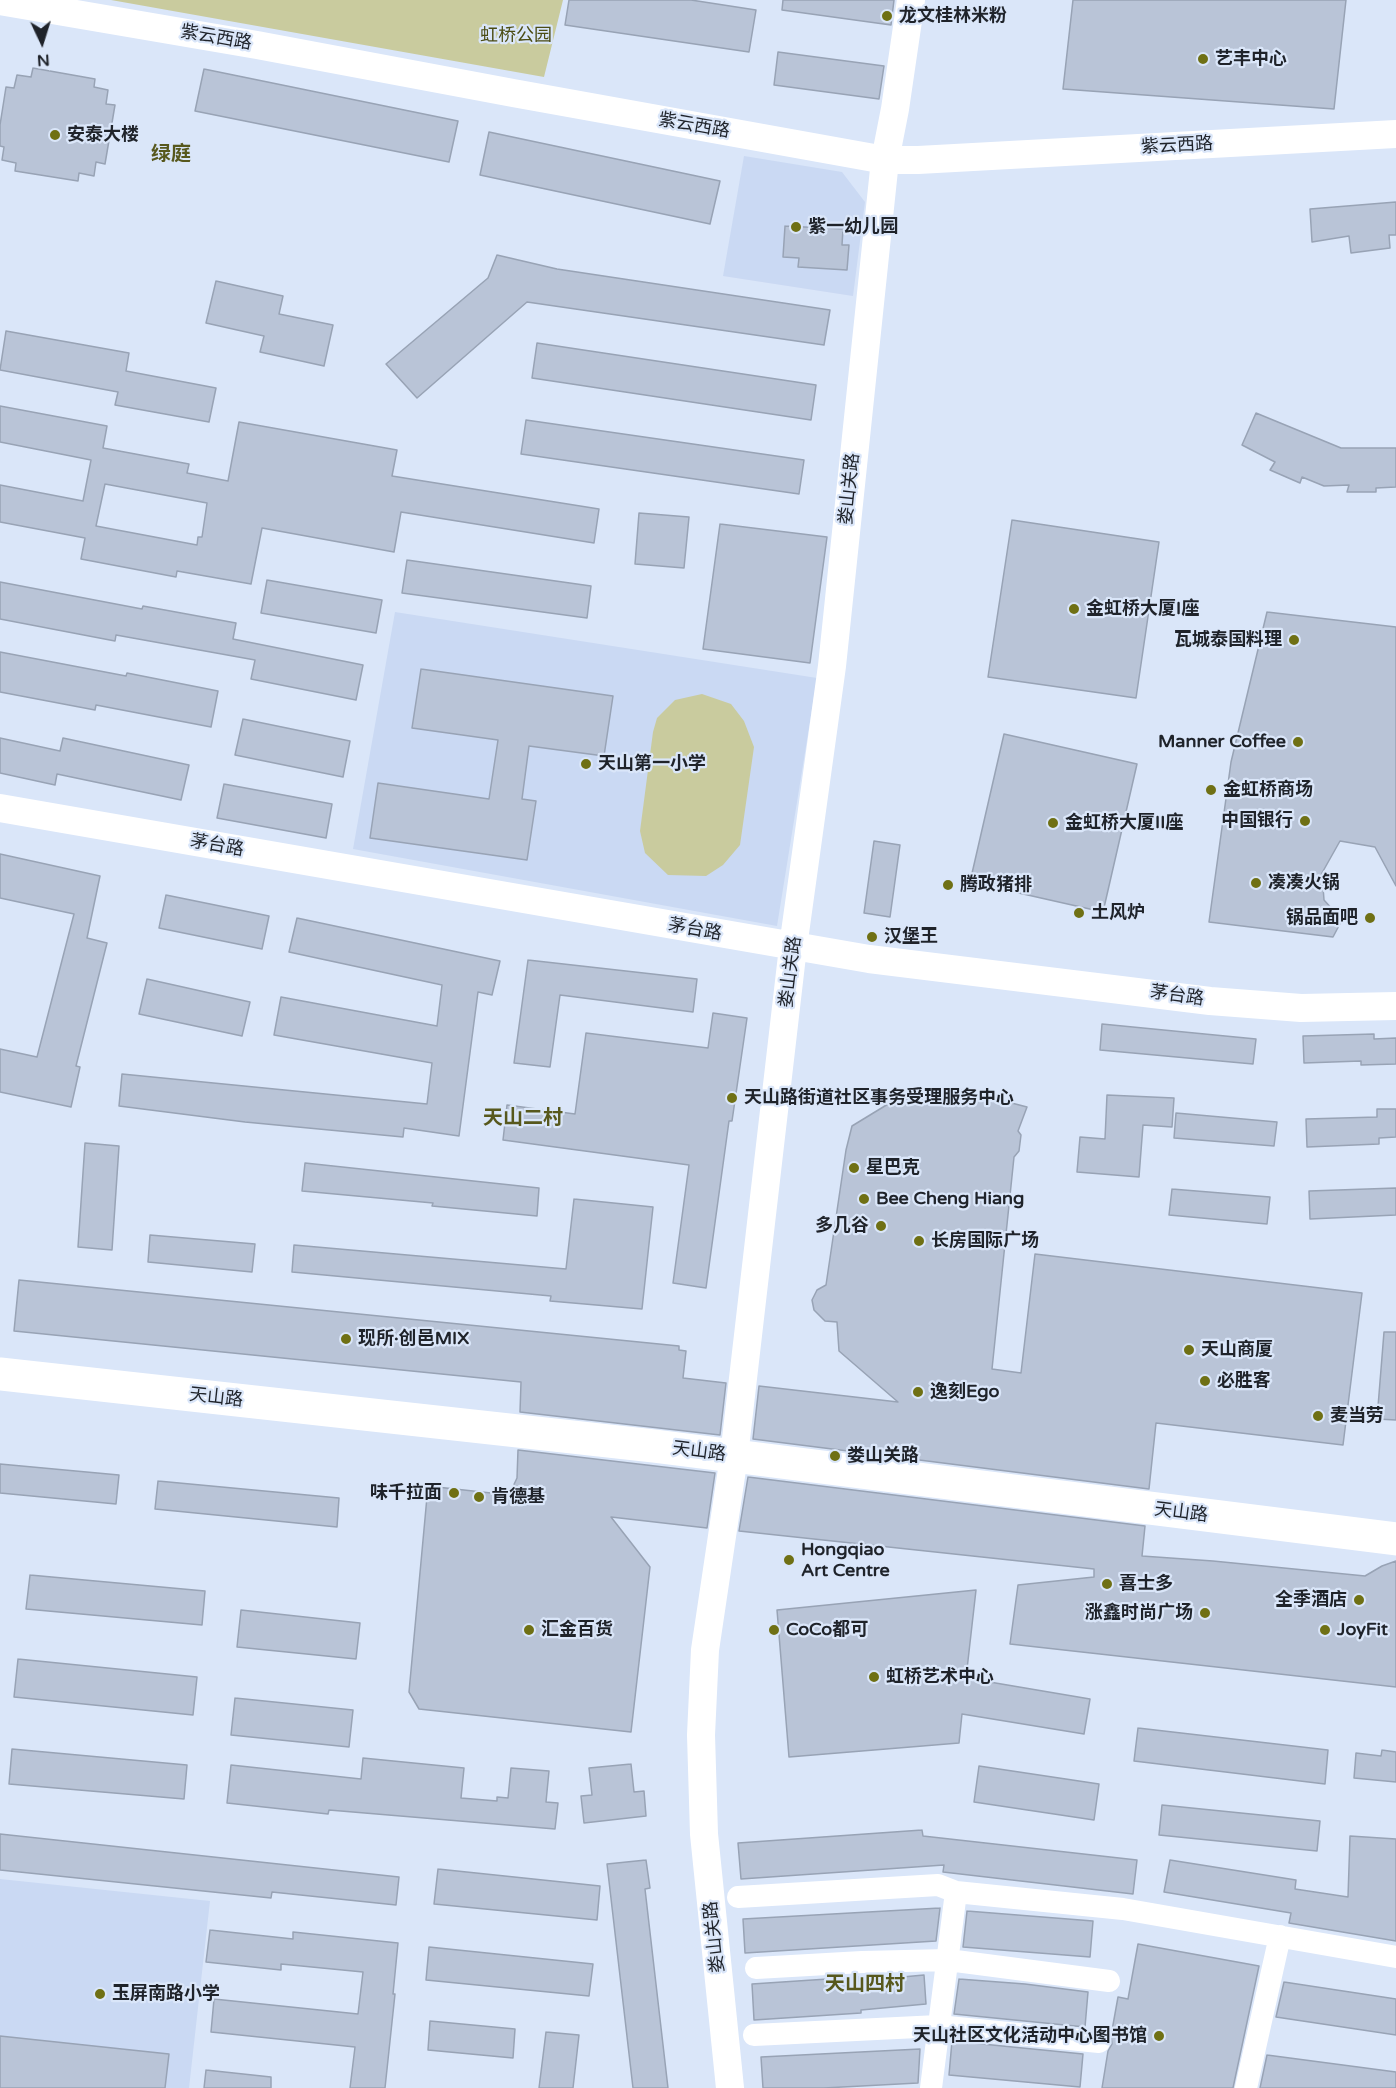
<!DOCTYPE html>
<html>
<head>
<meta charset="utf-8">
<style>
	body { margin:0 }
	#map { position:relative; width:1396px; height:2088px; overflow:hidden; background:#dae6f9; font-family:"Varela Round",sans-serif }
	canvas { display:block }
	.north { position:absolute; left:12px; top:12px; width:60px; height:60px; -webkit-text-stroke:4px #dae6f9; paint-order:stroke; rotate:176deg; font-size:16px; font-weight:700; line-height:24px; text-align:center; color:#1f232a }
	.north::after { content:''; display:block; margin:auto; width:21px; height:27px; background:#1f232a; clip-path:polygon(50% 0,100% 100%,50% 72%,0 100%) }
</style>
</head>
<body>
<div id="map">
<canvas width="1396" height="2088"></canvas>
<div class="north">N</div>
</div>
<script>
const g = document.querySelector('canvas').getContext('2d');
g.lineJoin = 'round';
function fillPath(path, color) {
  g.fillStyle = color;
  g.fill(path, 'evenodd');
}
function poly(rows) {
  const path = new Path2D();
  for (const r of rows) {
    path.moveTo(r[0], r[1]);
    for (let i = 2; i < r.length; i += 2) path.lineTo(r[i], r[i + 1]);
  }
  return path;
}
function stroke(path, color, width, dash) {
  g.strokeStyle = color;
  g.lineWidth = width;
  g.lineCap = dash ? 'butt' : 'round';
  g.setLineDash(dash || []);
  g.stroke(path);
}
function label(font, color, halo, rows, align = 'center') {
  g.font = font + ' "Varela Round","Noto Sans SC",sans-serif';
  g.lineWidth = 4.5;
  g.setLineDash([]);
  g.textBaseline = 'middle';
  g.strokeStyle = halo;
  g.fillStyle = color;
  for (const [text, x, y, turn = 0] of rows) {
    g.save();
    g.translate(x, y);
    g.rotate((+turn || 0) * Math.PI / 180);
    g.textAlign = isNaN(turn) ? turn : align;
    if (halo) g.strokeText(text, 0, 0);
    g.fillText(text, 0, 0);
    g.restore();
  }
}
fillPath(poly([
	[744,156,842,172,865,202,853,296,723,276],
	[395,612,817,678,777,926,353,849],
	[0,1879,210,1901,189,2088,0,2088]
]), '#cad9f3');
fillPath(poly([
	[111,0,563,0,544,77],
	[702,694,731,704,744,721,754,747,740,845,723,865,706,876,668,875,645,853,640,831,653,732,657,718,675,700]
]), '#c9cb9e');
const building = poly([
	[569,0,691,0,756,10,749,52,565,25,569,0],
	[783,0,894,0,891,25,782,10,783,0],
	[1073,0,1346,0,1334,109,1063,89,1073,0],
	[778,52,884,66,879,99,774,85,778,52],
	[33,68,95,79,94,87,108,90,106,104,115,105,105,164,96,162,94,176,79,173,78,181,15,171,16,163,2,160,4,147,0,146,0,125,6,87,14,88,17,75,31,77,33,68],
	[204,69,458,121,449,162,195,111,204,69],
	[489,132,720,181,710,224,480,175,489,132],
	[1396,202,1396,235,1389,235,1390,248,1351,253,1349,236,1312,242,1310,209,1396,202],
	[785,226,843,229,842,245,849,245,847,270,798,267,799,258,783,257,785,226],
	[497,255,557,269,830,310,824,345,527,302,417,398,386,364,488,278,497,255],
	[216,281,283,296,279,314,333,325,324,366,260,352,264,336,206,323,216,281],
	[6,331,129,353,126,371,216,388,209,422,115,405,118,392,0,370,6,331],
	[537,343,816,385,811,420,532,378,537,343],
	[0,406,107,426,103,448,189,464,187,473,228,481,239,422,397,450,392,476,599,509,594,543,401,512,394,552,262,528,251,584,177,571,176,577,81,559,85,538,0,522,0,485,83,501,91,460,0,442,0,406],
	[105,484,207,503,202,537,198,537,197,545,96,526,105,484],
	[1256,413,1341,448,1396,448,1396,487,1376,488,1376,492,1347,492,1349,485,1324,486,1302,477,1300,483,1270,470,1275,462,1242,445,1256,413],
	[526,420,804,460,799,494,521,454,526,420],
	[639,513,689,517,684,568,635,564,639,513],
	[1012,520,1159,542,1136,698,988,677,1012,520],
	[720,524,827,537,810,663,703,649,720,524],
	[407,560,591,586,587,618,402,593,407,560],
	[267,580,382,600,376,633,261,613,267,580],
	[0,582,142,609,143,606,236,623,233,639,363,665,356,700,251,679,255,660,116,635,115,641,0,619,0,582],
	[1267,612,1396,627,1396,886,1375,847,1340,841,1322,873,1324,900,1342,920,1333,937,1209,922,1231,762,1267,612],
	[0,652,126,676,127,673,218,691,211,727,96,705,95,710,0,692,0,652],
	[421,669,613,696,604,756,529,746,522,799,536,801,527,860,370,838,378,783,489,799,498,740,412,728,421,669],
	[243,719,350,741,343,777,235,755,243,719],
	[1004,734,1137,764,1103,912,970,882,1004,734],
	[0,738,60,751,63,738,189,765,181,800,57,774,55,785,0,773,0,738],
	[224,784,332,804,326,838,217,818,224,784],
	[874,841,900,845,890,917,864,913,874,841],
	[0,854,100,876,87,938,107,943,76,1066,80,1067,71,1107,0,1092,0,1049,37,1057,74,914,0,898,0,854],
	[166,895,269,916,262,949,159,928,166,895],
	[297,918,500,961,492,995,478,992,459,1136,404,1128,403,1137,245,1122,119,1106,122,1074,427,1104,432,1063,274,1035,281,997,437,1026,442,985,289,952,297,918],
	[528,960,697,979,693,1012,560,995,550,1067,514,1063,528,960],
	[147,979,250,1002,242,1036,139,1014,147,979],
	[713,1013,747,1018,732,1121,729,1121,706,1288,673,1283,689,1165,503,1140,507,1105,575,1114,586,1033,708,1048,713,1013],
	[1102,1024,1256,1039,1253,1064,1100,1050,1102,1024],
	[1374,1034,1374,1039,1396,1038,1396,1064,1361,1065,1361,1061,1304,1063,1303,1036,1374,1034],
	[958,1089,1027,1107,1018,1131,1021,1135,1019,1151,1014,1157,992,1369,1021,1373,1035,1254,1362,1293,1343,1445,1156,1423,1149,1489,753,1439,759,1386,898,1402,839,1351,837,1322,825,1321,814,1310,812,1300,817,1290,826,1285,846,1150,852,1126,893,1101,958,1089],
	[1107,1095,1174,1098,1172,1127,1143,1125,1139,1177,1077,1172,1080,1137,1105,1139,1107,1095],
	[1377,1109,1396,1109,1396,1137,1379,1138,1379,1144,1307,1147,1306,1119,1377,1117,1377,1109],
	[1176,1113,1277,1122,1274,1146,1174,1138,1176,1113],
	[85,1143,119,1146,112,1250,78,1247,85,1143],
	[305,1163,539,1188,537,1216,432,1206,433,1203,302,1191,305,1163],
	[1396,1188,1396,1215,1310,1219,1309,1191,1396,1188],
	[1172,1189,1270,1197,1267,1224,1169,1215,1172,1189],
	[574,1199,653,1207,642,1309,550,1301,551,1296,292,1272,294,1245,566,1269,574,1199],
	[150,1235,255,1244,252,1272,148,1262,150,1235],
	[19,1280,679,1346,679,1350,686,1351,683,1378,726,1383,720,1435,520,1412,521,1382,14,1331,19,1280],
	[1384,1332,1396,1332,1396,1420,1377,1419,1384,1332],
	[518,1450,715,1473,707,1528,611,1517,650,1567,631,1732,419,1709,409,1692,428,1486,509,1495,517,1478,518,1450],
	[0,1464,119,1475,116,1504,0,1493,0,1464],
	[748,1477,1145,1526,1142,1556,1213,1561,1365,1576,1382,1566,1396,1561,1396,1687,1010,1644,1018,1585,1094,1577,1094,1569,739,1531,748,1477],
	[158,1481,339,1498,337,1527,155,1509,158,1481],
	[30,1575,205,1591,202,1625,26,1609,30,1575],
	[976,1590,966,1678,1090,1699,1084,1734,962,1714,959,1743,789,1757,777,1610,976,1590],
	[241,1610,360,1623,356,1659,237,1647,241,1610],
	[18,1659,197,1677,193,1715,14,1697,18,1659],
	[235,1698,353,1710,349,1747,231,1735,235,1698],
	[1138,1728,1328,1750,1325,1784,1134,1761,1138,1728],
	[12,1749,187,1765,184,1799,9,1784,12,1749],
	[1382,1750,1396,1752,1396,1782,1354,1778,1356,1753,1381,1756,1382,1750],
	[363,1758,464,1768,461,1798,497,1801,497,1797,508,1798,511,1768,549,1771,546,1802,558,1803,555,1829,329,1810,328,1814,227,1803,231,1765,361,1779,363,1758],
	[631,1764,634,1792,644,1791,646,1816,584,1823,581,1796,592,1795,589,1768,631,1764],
	[979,1766,1099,1784,1094,1820,974,1802,979,1766],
	[1162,1805,1320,1821,1317,1851,1159,1835,1162,1805],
	[922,1830,923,1836,1137,1860,1133,1894,943,1872,944,1865,741,1879,738,1843,922,1830],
	[0,1834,399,1877,396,1905,272,1892,271,1898,0,1870,0,1834],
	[1350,1836,1396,1839,1396,1941,1289,1923,1291,1913,1164,1892,1170,1860,1296,1880,1295,1889,1348,1897,1350,1836],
	[646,1860,650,1888,645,1889,668,2088,633,2088,607,1864,646,1860],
	[438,1869,600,1886,597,1920,434,1904,438,1869],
	[940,1908,936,1941,745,1953,743,1919,940,1908],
	[967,1911,1093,1921,1090,1957,963,1947,967,1911],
	[210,1930,293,1939,293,1932,398,1943,393,1994,395,1994,385,2088,350,2088,355,2047,211,2032,214,1999,358,2014,363,1972,281,1964,281,1970,206,1962,210,1930],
	[1138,1944,1259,1966,1233,2088,1102,2088,1108,2051,1112,2044,1111,2036,1118,1997,1128,1999,1138,1944],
	[429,1947,593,1964,589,1996,426,1980,429,1947],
	[924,1975,926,2004,861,2010,861,2013,754,2020,752,1984,858,1977,859,1981,924,1975],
	[959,1979,1025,1984,1088,1992,1085,2027,954,2014,959,1979],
	[1284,1982,1396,1999,1396,2035,1276,2017,1284,1982],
	[430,2021,515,2029,513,2058,428,2050,430,2021],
	[546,2032,579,2035,573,2088,539,2088,546,2032],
	[0,2036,169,2054,165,2088,0,2088,0,2036],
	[952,2041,1083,2054,1080,2087,949,2075,952,2041],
	[920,2049,918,2083,824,2088,763,2088,761,2057,920,2049],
	[1267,2055,1396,2072,1396,2088,1260,2088,1267,2055],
	[206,2070,271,2077,271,2088,204,2088,206,2070]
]);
fillPath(building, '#b9c4d7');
stroke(building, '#98a3b5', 1.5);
stroke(poly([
	[738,1897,938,1885,956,1892,1123,1909,1396,1957],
	[756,1968,862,1962,948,1960,1109,1981],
	[754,2035,938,2026,1099,2042],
	[931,2088,956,1892],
	[1246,2088,1280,1936]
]), '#fff', 22);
stroke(poly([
	[0,1,257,45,513,93,885,160,918,160,1396,134],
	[0,808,869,959,1210,1001,1301,1008,1396,1006],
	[730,2088,704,1834,701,1735,705,1650,734,1456,793,947,832,666,885,160,895,109,911,0]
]), '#fff', 28);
stroke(poly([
	[0,1374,654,1446,1396,1539]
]), '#fff', 33);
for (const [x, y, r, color] of [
	[887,16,6,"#6f7014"],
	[1203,59,6,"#6f7014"],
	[55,135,6,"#6f7014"],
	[796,227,6,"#6f7014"],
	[1074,609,6,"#6f7014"],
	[1294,640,6,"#6f7014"],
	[1298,742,6,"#6f7014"],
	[586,764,6,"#6f7014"],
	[1211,790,6,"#6f7014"],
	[1305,821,6,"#6f7014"],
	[1053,823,6,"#6f7014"],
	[1256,883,6,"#6f7014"],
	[948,885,6,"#6f7014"],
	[1079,913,6,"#6f7014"],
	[1370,918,6,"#6f7014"],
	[872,937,6,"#6f7014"],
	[732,1098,6,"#6f7014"],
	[854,1168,6,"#6f7014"],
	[864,1199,6,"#6f7014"],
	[881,1226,6,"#6f7014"],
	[919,1241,6,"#6f7014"],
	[346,1339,6,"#6f7014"],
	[1189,1350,6,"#6f7014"],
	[1205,1381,6,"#6f7014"],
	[918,1392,6,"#6f7014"],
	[1318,1416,6,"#6f7014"],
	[835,1456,6,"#6f7014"],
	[454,1493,6,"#6f7014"],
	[479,1497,6,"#6f7014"],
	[789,1560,6,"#6f7014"],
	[1107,1584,6,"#6f7014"],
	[1359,1600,6,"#6f7014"],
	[1205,1613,6,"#6f7014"],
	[529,1630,6,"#6f7014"],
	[774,1630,6,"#6f7014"],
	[1325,1630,6,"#6f7014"],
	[874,1677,6,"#6f7014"],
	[100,1994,6,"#6f7014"],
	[1159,2036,6,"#6f7014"]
]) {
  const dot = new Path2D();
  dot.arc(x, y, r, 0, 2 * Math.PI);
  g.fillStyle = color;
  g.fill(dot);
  stroke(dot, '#dae6f9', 2);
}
label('bold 18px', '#1f232a', '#dae6f9', [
	["龙文桂林米粉",899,16],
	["艺丰中心",1215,59],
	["安泰大楼",67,135],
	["紫一幼儿园",808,227],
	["金虹桥大厦I座",1086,609],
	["瓦城泰国料理",1282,640,"right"],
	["Manner Coffee",1286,742,"right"],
	["天山第一小学",598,764],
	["金虹桥商场",1223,790],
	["中国银行",1293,821,"right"],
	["金虹桥大厦II座",1065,823],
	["凑凑火锅",1268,883],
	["腾政猪排",960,885],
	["土风炉",1091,913],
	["锅品面吧",1358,918,"right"],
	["汉堡王",884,937],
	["天山路街道社区事务受理服务中心",744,1098],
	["星巴克",866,1168],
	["Bee Cheng Hiang",876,1199],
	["多几谷",869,1226,"right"],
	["长房国际广场",931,1241],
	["现所·创邑MIX",358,1339],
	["天山商厦",1201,1350],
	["必胜客",1217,1381],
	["逸刻Ego",930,1392],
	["麦当劳",1330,1416],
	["娄山关路",847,1456],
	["味千拉面",442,1493,"right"],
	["肯德基",491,1497],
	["Hongqiao",801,1550],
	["Art Centre",801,1571],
	["喜士多",1119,1584],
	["全季酒店",1347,1600,"right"],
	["涨鑫时尚广场",1193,1613,"right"],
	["汇金百货",541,1630],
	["CoCo都可",786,1630],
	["JoyFit",1337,1630],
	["虹桥艺术中心",886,1677],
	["玉屏南路小学",112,1994],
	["天山社区文化活动中心图书馆",1147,2036,"right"]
], 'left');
label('18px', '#4b4c13', '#dae6f9', [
	["虹桥公园",516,36]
]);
label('18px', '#1f232a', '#dae6f9', [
	["紫云西路",216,38,10],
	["紫云西路",694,126,10],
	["紫云西路",1177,146,-3],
	["娄山关路",850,489,-84],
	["茅台路",217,846,10],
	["茅台路",695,930,10],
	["娄山关路",791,972,-83],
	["茅台路",1177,996,8],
	["天山路",216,1398,6],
	["天山路",699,1452,7],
	["天山路",1181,1513,7],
	["娄山关路",715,1937,-96]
]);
label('bold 20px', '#57581d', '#dae6f9', [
	["绿庭",171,155],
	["天山二村",523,1119],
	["天山四村",865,1985]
]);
</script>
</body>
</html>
